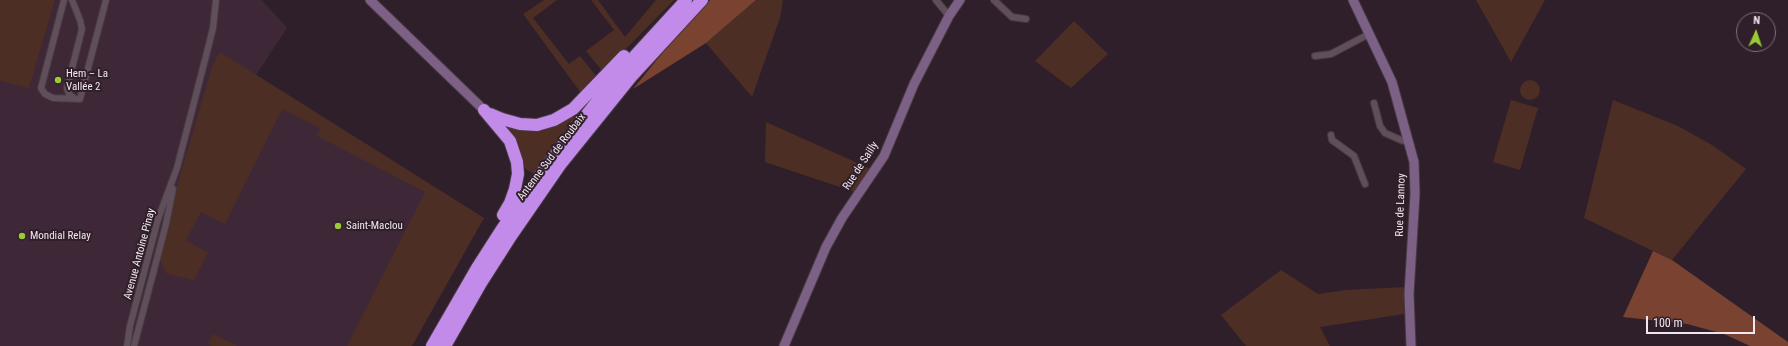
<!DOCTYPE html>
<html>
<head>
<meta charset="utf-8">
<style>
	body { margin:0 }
	#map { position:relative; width:1788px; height:346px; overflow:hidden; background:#2f1f2a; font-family:"Roboto Condensed",sans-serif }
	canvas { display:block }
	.north { position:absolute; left:1736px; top:12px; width:40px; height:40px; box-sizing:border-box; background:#2f1f2a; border:1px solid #7d6f78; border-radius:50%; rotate:3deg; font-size:11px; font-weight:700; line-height:16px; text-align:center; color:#f2e7ee }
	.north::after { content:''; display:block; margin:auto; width:14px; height:18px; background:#99cb35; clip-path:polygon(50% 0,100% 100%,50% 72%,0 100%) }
	.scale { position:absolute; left:1646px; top:316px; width:109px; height:18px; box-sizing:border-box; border:2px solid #f2e7ee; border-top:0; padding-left:5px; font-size:12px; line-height:14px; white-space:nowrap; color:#f2e7ee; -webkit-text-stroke:3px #2f1f2a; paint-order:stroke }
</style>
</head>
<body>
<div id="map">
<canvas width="1788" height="346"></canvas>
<div class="north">N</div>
<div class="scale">100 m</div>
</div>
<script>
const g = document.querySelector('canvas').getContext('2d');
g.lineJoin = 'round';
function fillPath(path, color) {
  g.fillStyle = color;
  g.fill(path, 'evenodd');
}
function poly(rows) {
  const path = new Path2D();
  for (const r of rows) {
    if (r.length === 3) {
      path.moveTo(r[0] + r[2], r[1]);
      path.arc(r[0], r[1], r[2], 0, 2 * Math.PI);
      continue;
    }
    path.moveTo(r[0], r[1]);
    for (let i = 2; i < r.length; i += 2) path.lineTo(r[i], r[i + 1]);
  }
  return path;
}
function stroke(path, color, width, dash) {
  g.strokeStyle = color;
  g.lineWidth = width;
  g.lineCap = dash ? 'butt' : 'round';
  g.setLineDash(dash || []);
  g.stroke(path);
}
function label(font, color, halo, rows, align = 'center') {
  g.font = font + ' "Roboto Condensed",sans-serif';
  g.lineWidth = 4;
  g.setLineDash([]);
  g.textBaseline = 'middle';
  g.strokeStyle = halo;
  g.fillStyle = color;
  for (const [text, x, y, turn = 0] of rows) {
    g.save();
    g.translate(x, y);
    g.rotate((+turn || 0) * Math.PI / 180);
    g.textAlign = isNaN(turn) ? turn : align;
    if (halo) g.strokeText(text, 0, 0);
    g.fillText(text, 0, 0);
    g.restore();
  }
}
fillPath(poly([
	[55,0,262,0,287,28,256,75,484,218,409,346,0,346,0,81,29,87]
]), '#3e2837');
fillPath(poly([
	[0,0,55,0,29,88,0,81],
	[544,0,557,0,533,18,569,64,580,56,597,77,581,93,523,14],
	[591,0,598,0,625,37,656,0,674,0,603,72,586,51,614,30],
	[756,0,783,0,780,18,752,97,706,43],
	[1476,0,1545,0,1511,62],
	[1074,21,1108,54,1071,88,1035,61],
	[220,52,484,218,412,346,347,346,425,192,317,136,320,128,282,109,225,224,201,212,186,240,208,253,194,280,167,274,159,258,178,183,213,64],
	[1530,90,10],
	[1511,100,1538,108,1520,170,1493,162],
	[1613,100,1678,126,1712,145,1746,169,1672,260,1584,218],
	[586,101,589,103,535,175,523,167,504,127,506,124,522,128],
	[766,122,871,169,855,192,765,162],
	[1281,270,1318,294,1346,290,1406,287,1404,314,1320,327,1330,346,1246,346,1221,315],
	[213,334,237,346,212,346,208,344]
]), '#4d2e24');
fillPath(poly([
	[710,0,756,0,706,43,633,89,664,51],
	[1653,251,1672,260,1788,342,1788,346,1750,346,1724,334,1687,324,1623,317]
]), '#7a4231');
const street = poly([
	[64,0,41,88,45,94,53,98,80,99],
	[72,0,80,20,82,29,67,88,69,94,74,98],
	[936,0,949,16],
	[994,0,1012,17,1026,19],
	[1315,56,1331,54,1369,34],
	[80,99,106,0],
	[1374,103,1380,126,1385,133,1401,140,1409,142],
	[1331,135,1332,140,1354,156,1365,184],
	[127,346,130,326,158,219,177,168,206,56,213,28,216,0],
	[134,346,166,224,173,189]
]);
const secondary = poly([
	[370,0,484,110],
	[1353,0,1392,82,1414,162,1415,194,1409,294,1411,346],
	[784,346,826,247,842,218,884,156,914,84,949,16,960,0]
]);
const highway = poly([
	[484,110,510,141,517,162,518,174,515,189,510,203,503,215],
	[490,114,502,119,520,124,537,125,554,120,573,109,624,56],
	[432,346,477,268,502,229,551,160,621,71,686,0],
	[445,346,481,283,511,236,560,165,631,77,702,0]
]);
stroke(street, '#473a42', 8);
stroke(secondary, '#473a42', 11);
stroke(highway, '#473a42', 14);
stroke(street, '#604e5a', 6);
stroke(secondary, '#7d6085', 9);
stroke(highway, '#c28ae9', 12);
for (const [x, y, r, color] of [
	[58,80,4,"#99cb35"],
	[338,226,4,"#99cb35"],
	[22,236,4,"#99cb35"]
]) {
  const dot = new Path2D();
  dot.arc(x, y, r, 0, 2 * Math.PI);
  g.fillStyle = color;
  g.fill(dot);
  stroke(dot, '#2f1f2a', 1.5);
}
label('11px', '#f2e7ee', '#2f1f2a', [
	["Hem – La",66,74],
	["Vallée 2",66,87],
	["Saint-Maclou",346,226],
	["Mondial Relay",30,236]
], 'left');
label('11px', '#f2e7ee', '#2f1f2a', [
	["Antenne Sud de Roubaix",552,157,-53],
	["Rue de Sailly",861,166,-57],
	["Rue de Lannoy",1401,205,-88],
	["Avenue Antoine Pinay",140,254,-75]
]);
</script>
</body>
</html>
